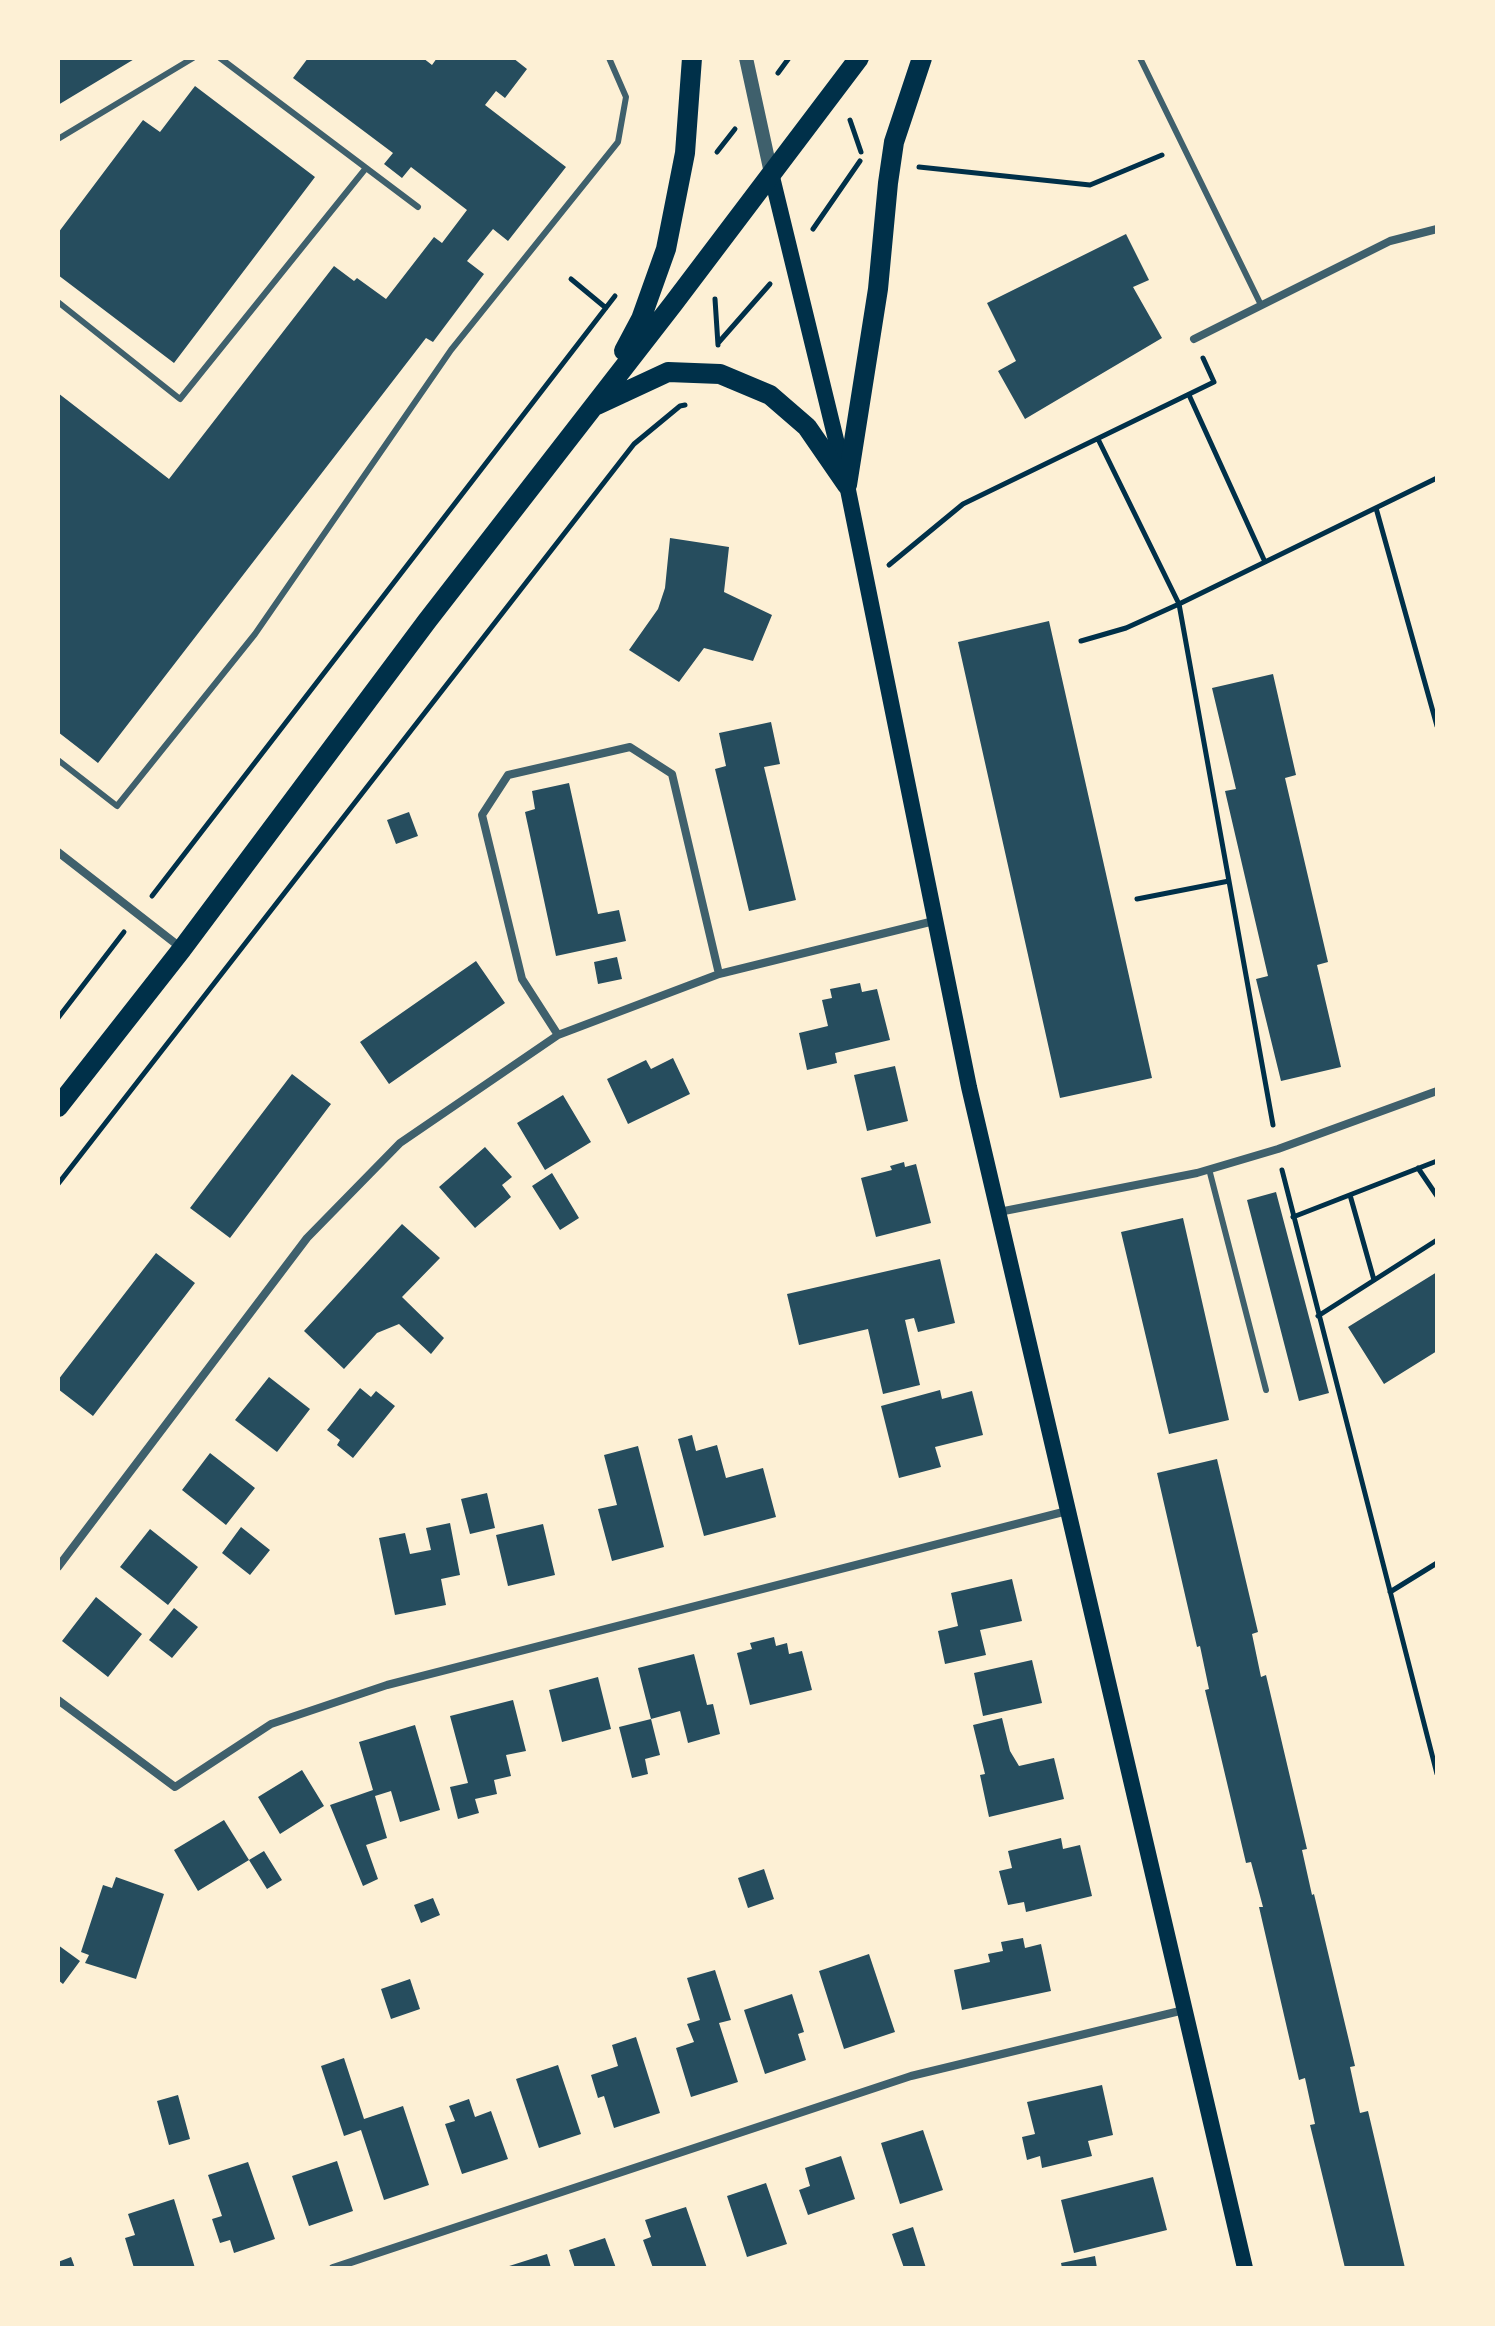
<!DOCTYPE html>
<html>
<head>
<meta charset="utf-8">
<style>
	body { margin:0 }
	#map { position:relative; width:1495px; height:2326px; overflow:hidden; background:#fdf0d5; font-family:"PT Serif",serif }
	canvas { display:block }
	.frame { position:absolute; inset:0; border:60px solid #fdf0d5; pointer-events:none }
</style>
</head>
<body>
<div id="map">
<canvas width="1495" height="2326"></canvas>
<div class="frame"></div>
</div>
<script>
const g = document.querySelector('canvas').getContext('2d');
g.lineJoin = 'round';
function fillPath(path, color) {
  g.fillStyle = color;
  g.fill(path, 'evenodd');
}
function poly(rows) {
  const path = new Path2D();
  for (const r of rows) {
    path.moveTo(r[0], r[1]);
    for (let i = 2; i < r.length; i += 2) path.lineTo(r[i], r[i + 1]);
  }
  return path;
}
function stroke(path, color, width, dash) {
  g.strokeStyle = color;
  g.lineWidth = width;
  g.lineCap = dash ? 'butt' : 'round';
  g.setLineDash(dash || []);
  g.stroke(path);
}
fillPath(poly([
	[58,58,136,58,58,105],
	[308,58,423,58,432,65,437,58,513,58,527,69,505,98,496,91,485,105,566,167,508,241,493,229,467,261,484,274,433,342,426,338,98,763,58,732,58,393,169,479,334,266,354,281,357,278,386,299,434,237,442,243,467,210,411,167,402,178,384,164,393,153,293,78],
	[195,86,315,177,174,363,58,275,58,233,143,120,160,132],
	[1126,234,1149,280,1133,287,1162,338,1025,419,998,371,1016,361,987,303],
	[670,538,729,547,724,592,772,615,753,661,704,648,679,682,629,650,658,609,665,588],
	[1049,621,1152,1078,1060,1098,958,642],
	[1273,674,1296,775,1285,778,1328,962,1317,965,1341,1067,1281,1081,1256,979,1268,976,1225,791,1236,789,1212,688],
	[771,722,780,764,764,767,796,900,749,911,715,769,726,766,719,733],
	[569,783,598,914,619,910,626,941,556,956,525,812,535,809,532,791],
	[409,812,418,836,396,844,387,820],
	[617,957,622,979,598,984,594,962],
	[476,961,505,1003,389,1084,360,1042],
	[860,983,862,992,877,989,890,1040,835,1053,837,1063,807,1070,799,1033,828,1026,822,1000,832,998,830,989],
	[673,1058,690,1094,628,1124,607,1079,646,1060,651,1069],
	[895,1066,908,1121,867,1131,854,1075],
	[292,1074,331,1104,230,1238,190,1208],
	[563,1095,591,1142,545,1170,517,1123],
	[485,1147,512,1177,502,1185,511,1197,475,1228,439,1187],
	[904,1162,905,1167,916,1164,931,1223,876,1237,861,1178,892,1170,890,1166],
	[552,1173,579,1218,560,1230,532,1186],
	[1276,1192,1329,1393,1299,1401,1247,1200],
	[1183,1218,1229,1420,1169,1434,1121,1232],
	[402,1224,440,1258,402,1297,444,1338,431,1354,399,1324,377,1333,344,1369,304,1331],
	[156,1253,195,1283,93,1416,58,1389,58,1380],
	[940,1259,955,1323,918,1332,914,1318,905,1320,920,1385,883,1394,868,1329,799,1345,787,1294],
	[1437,1272,1437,1351,1384,1384,1348,1327],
	[269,1377,310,1409,277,1452,235,1420],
	[360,1388,371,1397,376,1391,395,1406,353,1458,337,1445,340,1440,327,1430],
	[940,1390,942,1399,972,1391,983,1435,935,1447,941,1467,899,1478,881,1406],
	[692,1435,696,1451,717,1445,726,1478,763,1468,776,1517,704,1536,678,1439],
	[638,1446,664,1547,612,1561,598,1509,617,1505,604,1455],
	[210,1453,255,1488,226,1525,182,1490],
	[1217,1459,1258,1632,1252,1634,1261,1677,1266,1675,1307,1849,1302,1850,1312,1895,1314,1894,1355,2066,1350,2067,1360,2113,1368,2111,1405,2268,1345,2268,1310,2125,1315,2124,1305,2078,1299,2080,1259,1907,1263,1907,1251,1862,1246,1863,1205,1690,1209,1689,1200,1646,1197,1647,1157,1473],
	[487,1493,495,1528,470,1534,461,1499],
	[450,1523,460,1575,441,1579,446,1605,395,1615,379,1538,405,1533,410,1554,431,1550,426,1528],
	[543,1524,555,1575,508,1586,496,1535],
	[241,1527,270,1550,250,1575,222,1553],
	[150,1529,198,1567,168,1605,120,1567],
	[1012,1579,1022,1621,980,1630,986,1655,945,1664,938,1631,958,1626,951,1593],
	[96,1597,142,1634,108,1677,62,1641],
	[174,1608,198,1627,172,1658,149,1640],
	[774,1637,776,1646,787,1643,789,1654,802,1651,812,1690,750,1705,737,1653,752,1649,750,1643],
	[694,1654,707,1705,713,1704,720,1734,688,1743,680,1711,651,1719,638,1668],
	[1032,1660,1042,1703,983,1716,974,1673],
	[598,1677,611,1729,562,1742,549,1690],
	[513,1700,526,1751,506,1755,511,1776,494,1780,497,1794,475,1799,479,1813,458,1819,450,1787,468,1783,450,1716],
	[1002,1718,1010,1751,1019,1766,1054,1758,1064,1799,989,1817,980,1775,985,1774,973,1725],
	[651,1719,660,1755,645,1759,648,1774,632,1778,619,1727],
	[415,1725,440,1810,400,1822,391,1791,375,1796,387,1838,366,1845,378,1879,363,1886,330,1805,373,1790,359,1742],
	[302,1770,324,1806,280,1834,258,1797],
	[224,1820,249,1860,198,1891,174,1850],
	[1061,1838,1063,1849,1080,1845,1092,1896,1026,1912,1024,1902,1008,1905,999,1871,1012,1868,1008,1851],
	[264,1851,282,1880,267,1889,249,1860],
	[764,1869,774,1899,748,1908,738,1878],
	[116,1877,164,1894,136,1979,85,1963,89,1955,81,1952,103,1885,112,1888],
	[433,1898,440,1915,421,1923,414,1905],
	[1023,1938,1025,1948,1041,1944,1051,1991,962,2010,954,1970,990,1962,988,1954,1003,1951,1001,1942],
	[58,1945,80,1961,63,1984,58,1980],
	[869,1954,895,2032,844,2049,819,1971],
	[715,1970,731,2020,719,2023,738,2082,691,2097,676,2048,694,2042,687,2024,700,2020,687,1978],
	[410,1979,420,2009,391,2019,381,1989],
	[792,1994,804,2032,798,2034,806,2060,765,2074,744,2010],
	[636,2037,660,2113,614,2128,604,2096,598,2098,591,2075,618,2066,612,2045],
	[344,2058,364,2119,403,2106,429,2185,384,2200,361,2130,344,2136,321,2066],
	[558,2065,581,2134,539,2148,516,2079],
	[1102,2085,1113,2135,1088,2141,1092,2156,1042,2168,1040,2156,1027,2160,1022,2137,1035,2134,1027,2102],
	[178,2095,190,2139,169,2145,157,2101],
	[469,2099,475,2117,491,2111,508,2159,462,2174,445,2124,455,2121,449,2106],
	[923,2130,943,2190,900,2204,881,2143],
	[841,2156,855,2199,808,2215,799,2190,810,2186,805,2168],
	[337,2161,353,2211,309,2226,292,2176],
	[248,2162,275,2239,234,2253,230,2240,220,2243,212,2219,222,2216,208,2175],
	[1153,2177,1167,2230,1074,2253,1061,2200],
	[766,2183,787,2244,747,2257,727,2196],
	[174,2199,195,2268,134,2268,125,2238,135,2235,128,2214],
	[686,2207,707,2268,653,2268,643,2240,651,2237,645,2220],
	[913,2227,926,2268,904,2268,892,2234],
	[605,2238,616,2268,575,2268,569,2250],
	[547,2254,551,2268,506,2268,506,2267],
	[1095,2256,1097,2268,1062,2268,1061,2263],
	[71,2257,75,2268,58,2268,58,2262]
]), '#264d5e');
stroke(poly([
	[778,73,789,58],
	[850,120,861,152],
	[717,152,735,129],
	[919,167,1090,185,1162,155],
	[813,229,860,161],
	[571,279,606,308],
	[715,299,718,345],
	[719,342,770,284],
	[1189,395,1265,562],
	[1098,439,1179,604,1273,1125],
	[1376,508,1437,726],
	[889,565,963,504,1214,382,1203,358],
	[1081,641,1126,628,1179,604,1437,478],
	[152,896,615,296],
	[1137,899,1229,881],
	[58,1018,124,932],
	[1418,1168,1437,1196],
	[1282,1170,1437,1774],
	[58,1184,634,444,680,406,685,405],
	[1350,1195,1374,1280],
	[1293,1217,1437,1161],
	[1318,1316,1437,1240],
	[1390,1592,1437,1563]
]), '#003049', 5);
stroke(poly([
	[220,58,418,207],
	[1140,58,1261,305],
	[58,139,193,58],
	[58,302,180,399,366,168],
	[58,760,117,806,255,634,451,350,618,142,626,97,609,58],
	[1209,1169,1266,1390]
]), '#3f606c', 6);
stroke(poly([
	[1194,339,1390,241,1437,229],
	[58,852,180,947],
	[558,1035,522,979,482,815,508,775,630,747,672,774,719,974],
	[999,1212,1197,1173,1278,1149,1437,1091],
	[58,1567,307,1238,400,1143,558,1035,719,974,934,921],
	[58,1700,175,1787,271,1724,387,1685,1067,1511],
	[333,2268,911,2076,1184,2010]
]), '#3f606c', 8);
stroke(poly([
	[746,58,771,173]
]), '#3f606c', 14);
stroke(poly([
	[771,173,847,485,969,1087,1245,2268]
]), '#003049', 16);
stroke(poly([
	[624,351,641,319,666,249,685,153,692,58],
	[597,405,668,372,720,374,770,395,807,427,847,485],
	[847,485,878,289,888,183,894,142,922,58],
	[58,1107,182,949,427,621,673,304,859,58]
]), '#003049', 20);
</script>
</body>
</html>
